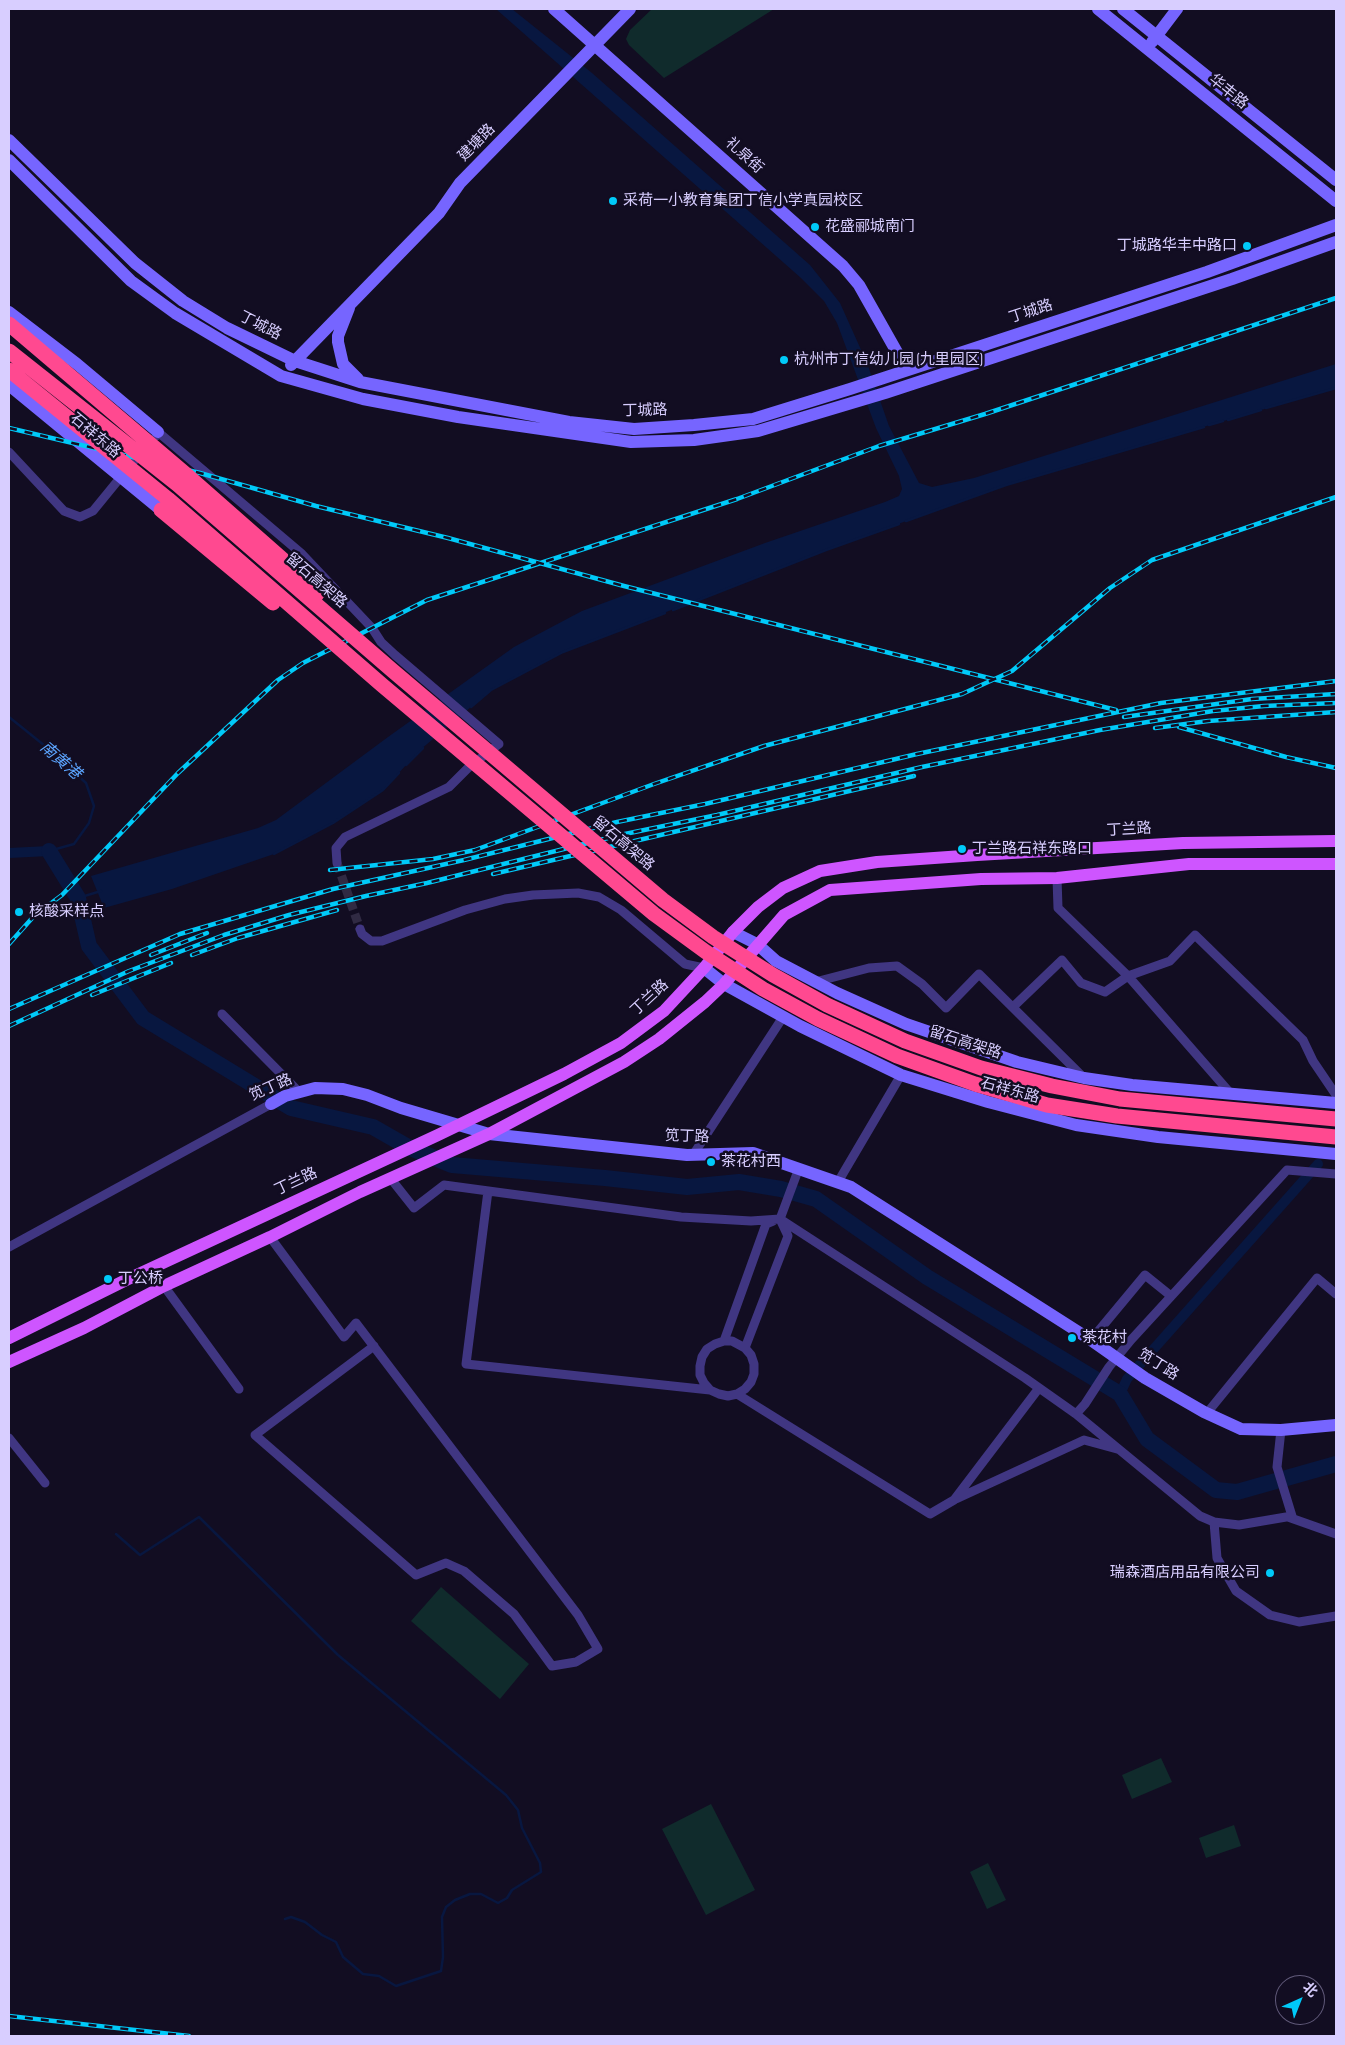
<!DOCTYPE html>
<html>
<head>
<meta charset="utf-8">
<style>
	body { margin:0 }
	#map { position:relative; width:1345px; height:2045px; overflow:hidden; background:#120d22; font-family:"Sofia Sans Condensed","Noto Sans SC",sans-serif }
	canvas { display:block }
	.frame { position:absolute; inset:0; border:10px solid #d8ceff; pointer-events:none }
	.north { position:absolute; left:1275px; top:1975px; width:50px; height:50px; box-sizing:border-box; background:#120d22; border:1px solid #615a7a; border-radius:50%; rotate:44deg; font-size:14px; font-weight:700; line-height:20px; text-align:center; color:#d8ceff }
	.north::after { content:''; display:block; margin:auto; width:18px; height:22px; background:#00caf9; clip-path:polygon(50% 0,100% 100%,50% 72%,0 100%) }
</style>
</head>
<body>
<div id="map">
<canvas width="1345" height="2045"></canvas>
<div class="frame"></div>
<div class="north">北</div>
</div>
<script>
const g = document.querySelector('canvas').getContext('2d');
g.lineJoin = 'round';
function fillPath(path, color) {
  g.fillStyle = color;
  g.fill(path, 'evenodd');
}
function poly(rows) {
  const path = new Path2D();
  for (const r of rows) {
    path.moveTo(r[0], r[1]);
    for (let i = 2; i < r.length; i += 2) path.lineTo(r[i], r[i + 1]);
  }
  return path;
}
function stroke(path, color, width, dash) {
  g.strokeStyle = color;
  g.lineWidth = width;
  g.lineCap = dash ? 'butt' : 'round';
  g.setLineDash(dash || []);
  g.stroke(path);
}
function label(font, color, halo, rows, align = 'center') {
  g.font = font + ' "Sofia Sans Condensed","Noto Sans SC",sans-serif';
  g.lineWidth = 5;
  g.setLineDash([]);
  g.textBaseline = 'middle';
  g.strokeStyle = halo;
  g.fillStyle = color;
  for (const [text, x, y, turn = 0] of rows) {
    g.save();
    g.translate(x, y);
    g.rotate((+turn || 0) * Math.PI / 180);
    g.textAlign = isNaN(turn) ? turn : align;
    if (halo) g.strokeText(text, 0, 0);
    g.fillText(text, 0, 0);
    g.restore();
  }
}
fillPath(poly([
	[652,9,774,9,664,78,629,45,626,39,630,30],
	[441,1587,529,1664,500,1699,411,1621],
	[1161,1758,1172,1782,1132,1799,1122,1775],
	[711,1804,755,1890,706,1915,662,1829],
	[1234,1825,1241,1846,1206,1858,1199,1838],
	[988,1863,1006,1900,987,1909,970,1872]
]), '#102b2c');
fillPath(poly([
	[496,9,512,9,592,73,810,265,840,303,867,363,889,426,919,483,932,487,974,478,1336,364,1336,388,1006,485,826,550,563,652,491,690,420,750,383,790,333,823,274,854,172,889,104,908,91,876,258,828,276,820,388,737,514,647,582,611,765,543,885,502,899,496,902,489,899,476,876,428,837,323,824,301,801,278]
]), '#081740');
stroke(poly([
	[1266,408,1336,388],
	[1228,420,1261,410],
	[1209,425,1223,421],
	[906,521,1006,485,1204,427],
	[673,610,826,550,899,524],
	[471,707,491,690,563,652,665,613],
	[9,717,55,754,86,783,94,806,89,823,74,844,49,851],
	[406,765,423,748],
	[274,854,333,823,383,790,399,773],
	[78,898,101,891],
	[116,1534,140,1555,199,1517,338,1655,506,1795,518,1810,522,1828,540,1863,541,1872,512,1890,507,1898,498,1903,481,1894,470,1894,455,1900,446,1907,442,1917,443,1957,441,1971,396,1986,379,1976,363,1974,343,1957,336,1942,322,1935,305,1922,291,1917,285,1919]
]), '#081740', 2.5);
stroke(poly([
	[9,853,49,851],
	[1120,1394,1127,1379,1318,1164]
]), '#081740', 10);
stroke(poly([
	[49,851,78,898,89,946,143,1018,291,1108,373,1127,408,1147,452,1165,605,1178,687,1187,739,1182,781,1189,816,1199,927,1277,1120,1394,1147,1439,1216,1490,1237,1492,1336,1464]
]), '#081740', 16);
stroke(poly([
	[337,863,360,929]
]), '#302a43', 9, [9, 4.5]);
stroke(poly([
	[156,436,158,432,302,554,372,628,381,642,395,655,499,744,469,767,449,787,345,837,336,848,337,863],
	[9,452,64,511,80,517,93,511,142,451],
	[1057,878,1058,908,1128,976,1231,1094],
	[360,929,362,934,371,941,382,941,465,910,505,899,533,895,578,893,599,897,621,910,685,964,704,968],
	[815,982,869,968,897,966,922,984,946,1008,979,974,1084,1078],
	[1013,1007,1062,960,1081,983,1105,992,1128,976,1170,961,1195,935,1303,1040,1313,1061,1336,1095],
	[222,1014,299,1092],
	[693,1155,783,1017],
	[391,1179,414,1208,444,1185,681,1217,751,1221,780,1219,1025,1378,1076,1414,1200,1516,1214,1522,1239,1525,1292,1516,1277,1467,1281,1430],
	[838,1182,901,1075],
	[488,1191,466,1364,710,1390,719,1394,728,1396,737,1394,745,1389,751,1382,754,1374,754,1364,751,1355,745,1348,732,1341,724,1341,715,1344,707,1349,702,1357,700,1366,700,1375,704,1383,710,1390],
	[270,1237,344,1337,356,1323,578,1615,598,1649,576,1662,552,1666,514,1614,464,1571,446,1563,416,1575,255,1435,374,1346],
	[9,1247,271,1104],
	[164,1286,239,1389],
	[1091,1340,1145,1275,1171,1296],
	[724,1341,766,1224,773,1221],
	[745,1348,788,1236,780,1219,799,1168],
	[737,1394,930,1514,954,1500,1039,1388],
	[1207,1413,1317,1278,1336,1294],
	[1076,1414,1085,1404,1109,1367,1131,1340,1287,1170,1336,1174],
	[9,1438,45,1483],
	[956,1499,1084,1440,1117,1449],
	[1288,1517,1336,1534],
	[1214,1522,1217,1558,1236,1591,1270,1615,1299,1622,1336,1616]
]), '#403682', 9);
stroke(poly([
	[554,9,843,266,859,285,907,370],
	[1098,9,1336,201],
	[1123,9,1336,180],
	[1152,42,1177,9],
	[9,140,135,263,183,301,227,328,295,361,360,382,569,422,634,429,694,425,753,419,850,389,1207,272,1336,225],
	[9,160,131,281,175,313,281,376,363,399,458,417,631,442,694,440,758,431,885,393,1232,279,1336,242],
	[349,308,338,336,338,342,343,364,358,379],
	[9,312,77,364,158,432],
	[291,365,439,213,460,183,630,9],
	[9,385,161,510],
	[733,932,757,944,776,961,837,993,906,1024,1017,1062,1084,1078,1132,1085,1336,1103],
	[704,968,724,984,800,1026,901,1075,988,1102,1076,1125,1158,1137,1336,1154],
	[271,1104,285,1096,315,1088,343,1089,367,1095,401,1108,489,1134,687,1155,753,1153,851,1187,1091,1340,1145,1378,1204,1412,1241,1429,1281,1430,1336,1425]
]), '#7665ff', 12);
stroke(poly([
	[9,1338,126,1280,438,1135,564,1074,621,1043,664,1011,704,968,733,932,758,907,783,888,820,871,877,862,977,855,1183,843,1336,841],
	[9,1362,84,1328,164,1286,270,1237,360,1192,489,1134,624,1062,659,1039,705,1002,724,984,784,915,830,890,981,879,1057,878,1189,864,1336,864]
]), '#ce55ff', 12);
const rail = poly([
	[9,428,200,473,316,506,448,538,624,586,1116,710],
	[1124,717,1252,699,1336,694],
	[1179,727,1286,757,1336,768],
	[1155,728,1208,721,1336,712],
	[330,870,433,859,475,850,654,784,764,746,962,694,1012,671,1110,588,1152,560,1336,497],
	[493,874,914,776],
	[9,944,34,916,62,895,178,773,278,680,303,663,427,600,737,499,879,446,985,414,1336,298],
	[151,955,207,933],
	[192,955,238,938,337,910],
	[92,995,171,963],
	[9,1009,180,934,333,889,464,860,617,822,705,804,917,754,1161,703,1336,681],
	[9,1026,129,971,224,935,289,915,366,896,427,883,620,835,717,815,922,767,1100,730,1213,711,1264,706,1336,703],
	[9,2016,189,2036]
]);
stroke(rail, '#00caf9', 4.5);
stroke(rail, '#120d22', 2.5, [8]);
stroke(poly([
	[9,324,189,477,290,566,317,594],
	[9,351,177,484,393,671,663,900,713,937,773,975,827,1005,905,1041,981,1068,1052,1086,1120,1099,1336,1119],
	[9,370,168,499,382,685,654,914,706,952,763,989,818,1019,897,1056,975,1084,1047,1105,1117,1116,1336,1137],
	[161,510,273,603]
]), '#ff4990', 15);
for (const [x, y, r, color] of [
	[613,201,5,"#00caf9"],
	[815,227,5,"#00caf9"],
	[1247,246,5,"#00caf9"],
	[784,360,5,"#00caf9"],
	[962,849,5,"#00caf9"],
	[19,912,5,"#00caf9"],
	[711,1162,5,"#00caf9"],
	[108,1279,5,"#00caf9"],
	[1072,1338,5,"#00caf9"],
	[1270,1573,5,"#00caf9"]
]) {
  const dot = new Path2D();
  dot.arc(x, y, r, 0, 2 * Math.PI);
  g.fillStyle = color;
  g.fill(dot);
  stroke(dot, '#120d22', 2);
}
label('15px', '#d8ceff', '#120d22', [
	["华丰路",1228,92,39],
	["建塘路",477,143,-46],
	["礼泉街",744,156,42],
	["丁城路",1031,312,-18],
	["丁城路",260,326,27],
	["丁城路",645,411,-1],
	["石祥东路",95,436,40],
	["留石高架路",316,581,41],
	["丁兰路",1129,830,-3],
	["留石高架路",623,844,40],
	["丁兰路",650,998,-43],
	["留石高架路",965,1043,18],
	["笕丁路",271,1088,-24],
	["石祥东路",1010,1091,15],
	["笕丁路",687,1137,2],
	["丁兰路",296,1182,-25],
	["笕丁路",1158,1365,32]
]);
label('15px', '#d8ceff', '#120d22', [
	["采荷一小教育集团丁信小学真园校区",623,201],
	["花盛郦城南门",825,227],
	["丁城路华丰中路口",1237,246,"right"],
	["杭州市丁信幼儿园 (九里园区)",794,360],
	["丁兰路石祥东路口",972,849],
	["核酸采样点",29,912],
	["茶花村西",721,1162],
	["丁公桥",118,1279],
	["茶花村",1082,1338],
	["瑞森酒店用品有限公司",1260,1573,"right"]
], 'left');
label('italic 16px', '#5ca5ff', '#120d22', [
	["南黄港",60,761,41]
]);
</script>
</body>
</html>
